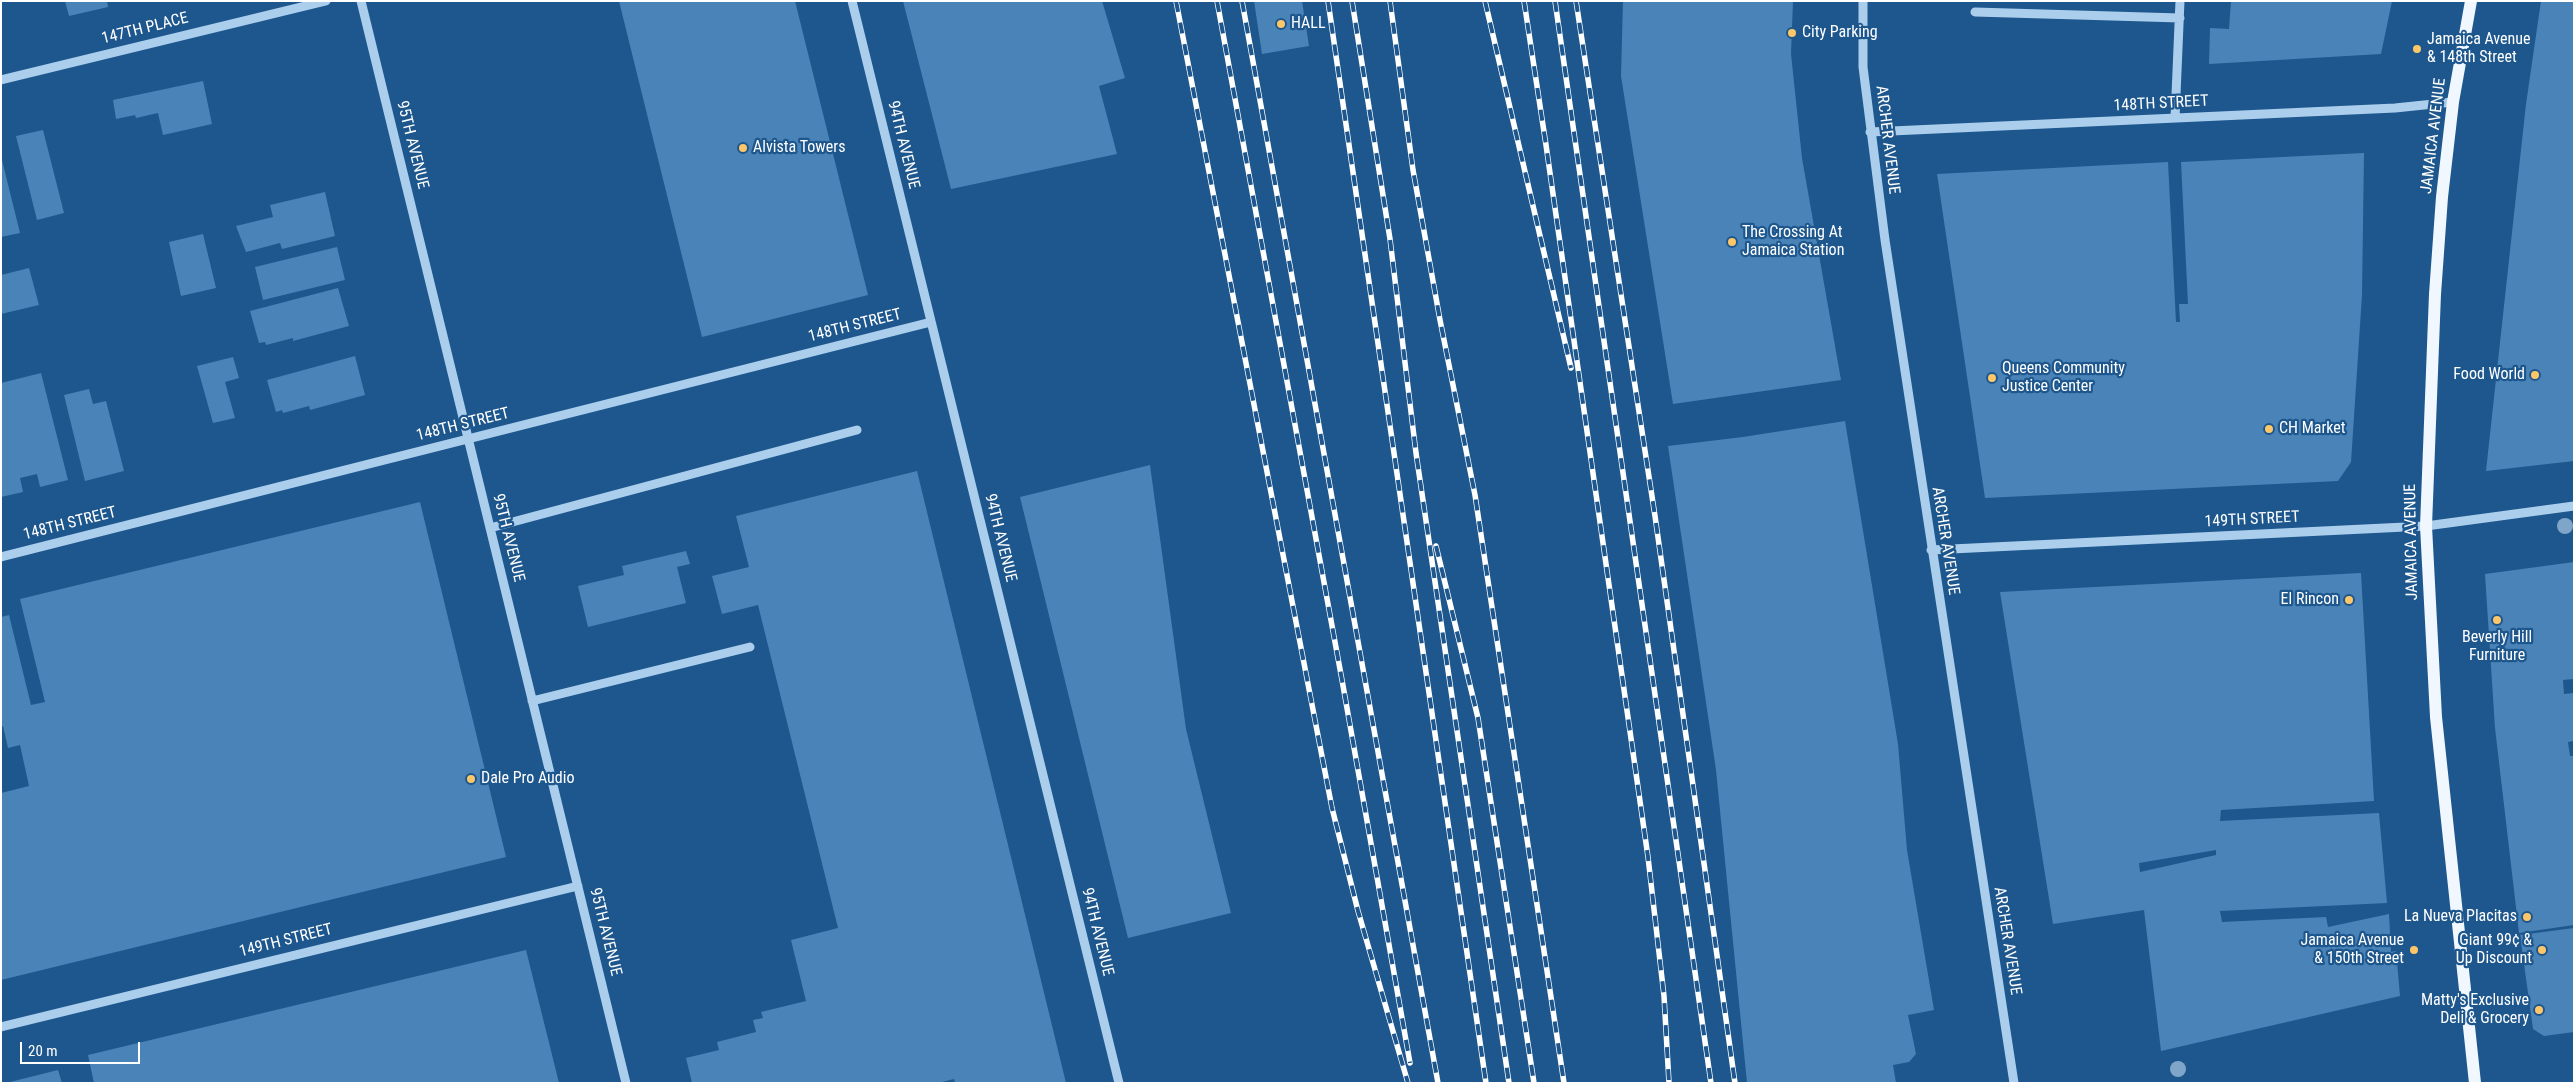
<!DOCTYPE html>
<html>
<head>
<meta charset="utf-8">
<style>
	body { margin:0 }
	#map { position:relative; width:2575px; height:1084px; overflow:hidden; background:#1d578d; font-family:"Roboto Condensed",sans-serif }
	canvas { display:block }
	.frame { position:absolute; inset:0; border:2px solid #fff; pointer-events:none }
	.scale { position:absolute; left:20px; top:1042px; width:120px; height:22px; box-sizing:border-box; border:2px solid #fff; border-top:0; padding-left:6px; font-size:15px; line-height:18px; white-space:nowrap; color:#fff; -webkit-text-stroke:4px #1d578d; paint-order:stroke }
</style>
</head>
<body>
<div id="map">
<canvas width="2575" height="1084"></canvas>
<div class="frame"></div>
<div class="scale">20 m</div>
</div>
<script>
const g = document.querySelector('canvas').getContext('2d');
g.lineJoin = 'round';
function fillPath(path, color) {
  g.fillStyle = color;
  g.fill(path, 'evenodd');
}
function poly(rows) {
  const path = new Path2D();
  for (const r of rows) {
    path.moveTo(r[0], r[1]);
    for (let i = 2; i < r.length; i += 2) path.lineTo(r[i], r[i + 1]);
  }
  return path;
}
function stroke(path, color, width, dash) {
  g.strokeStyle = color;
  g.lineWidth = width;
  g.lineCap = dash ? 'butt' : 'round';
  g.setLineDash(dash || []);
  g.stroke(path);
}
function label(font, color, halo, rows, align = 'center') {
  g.font = font + ' "Roboto Condensed",sans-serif';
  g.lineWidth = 4.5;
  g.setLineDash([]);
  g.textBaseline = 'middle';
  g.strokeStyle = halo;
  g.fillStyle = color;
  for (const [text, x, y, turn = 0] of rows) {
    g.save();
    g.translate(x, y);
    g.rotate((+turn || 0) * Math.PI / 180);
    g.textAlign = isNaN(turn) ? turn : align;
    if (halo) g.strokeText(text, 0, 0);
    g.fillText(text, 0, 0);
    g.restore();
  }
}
fillPath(poly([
	[65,1,107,1,108,7,69,16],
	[619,1,795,1,868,295,702,337],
	[903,1,1102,1,1125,78,1099,86,1117,154,951,189],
	[1254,1,1302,1,1309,46,1262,54],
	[1623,1,1793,1,1791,54,1802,158,1841,380,1673,404,1621,76],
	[2231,1,2392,1,2381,54,2209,64,2210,28,2229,29],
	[2541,1,2574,1,2574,461,2486,471,2526,104],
	[203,81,212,124,163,135,158,113,136,118,135,115,116,119,113,100],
	[43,130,64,213,37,220,16,136],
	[2364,153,2362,295,2351,462,2338,481,1985,498,1937,174,2168,162,2176,322,2180,322,2179,304,2188,304,2181,162],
	[1,156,20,233,1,237],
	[325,192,335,236,282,249,280,243,246,252,236,226,273,217,270,205],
	[203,234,216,288,181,296,169,242],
	[337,247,345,280,263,300,255,267],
	[29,268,39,305,1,314,1,275],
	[338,288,349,326,293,341,293,338,266,345,265,342,259,343,250,311],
	[355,356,365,395,310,410,309,406,283,413,282,410,276,412,267,380],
	[233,357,239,378,225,382,235,418,213,423,197,366],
	[41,373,68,480,40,487,37,474,20,478,23,492,1,497,1,383],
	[89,389,93,404,106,401,124,471,85,481,64,395],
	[1845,421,1898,744,1907,850,1934,1010,1908,1015,1916,1054,1909,1062,1893,1065,1896,1083,1747,1083,1716,770,1668,446,1743,437],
	[1150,465,1186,729,1231,913,1128,938,1020,497],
	[917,471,1066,1083,955,1083,954,1079,938,1083,692,1083,686,1058,719,1050,717,1042,756,1032,753,1020,763,1018,761,1012,806,1001,791,940,838,928,758,605,722,614,712,576,749,567,736,516],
	[420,502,506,857,1,980,1,793,29,786,20,745,8,748,3,726,1,727,1,617,9,615,31,705,45,702,20,599],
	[686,551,690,564,677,567,686,603,588,627,578,586,624,575,622,566],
	[2574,562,2574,679,2563,680,2564,694,2574,693,2574,741,2568,742,2570,756,2574,756,2574,925,2519,933,2495,728,2485,574],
	[2361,573,2374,801,2221,810,2220,821,2379,813,2387,903,2220,911,2222,922,2326,917,2328,927,2389,914,2391,952,2396,951,2400,996,2161,1051,2144,910,2053,924,2000,592],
	[2216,850,2216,855,2140,872,2139,863],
	[2574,928,2574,1032,2544,1036,2533,1029,2520,935],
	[526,950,559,1083,94,1083,88,1055],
	[58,1070,62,1083,10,1083,10,1082]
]), '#4a83b7');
stroke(poly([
	[361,1,626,1083],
	[852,1,1119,1083],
	[1863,1,1863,67,1885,240,2014,1083],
	[1975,12,2180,18],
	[1,80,326,1],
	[2175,118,2180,1],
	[1870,132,2395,108,2453,102],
	[490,528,857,430],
	[1931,550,2426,526,2574,506],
	[1,557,931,322],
	[532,701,750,647],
	[1,1027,578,886]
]), '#abceed', 9);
stroke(poly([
	[2471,1,2453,102,2442,197,2435,294,2426,526,2436,717,2475,1083]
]), '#f1f7ff', 12);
const rail = poly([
	[1176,1,1332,808,1358,911,1408,1083],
	[1217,1,1342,680,1410,1063],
	[1242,1,1438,1083],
	[1328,1,1486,1083],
	[1352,1,1390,239,1416,453,1509,1083],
	[1390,1,1413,170,1440,320,1475,495,1564,1083],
	[1485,1,1571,368],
	[1524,1,1546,145,1648,857,1664,996,1669,1083],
	[1555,1,1711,1083],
	[1576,1,1655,516,1735,1083],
	[1436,546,1478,718,1534,1083]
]);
stroke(rail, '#fff', 5.5);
stroke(rail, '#1d578d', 4, [11]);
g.fillStyle = '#7fa6c8';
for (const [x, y] of [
	[2565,526],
	[2178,1069]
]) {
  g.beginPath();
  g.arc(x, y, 8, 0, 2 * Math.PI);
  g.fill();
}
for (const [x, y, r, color] of [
	[1281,24,5,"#fcc669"],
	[1792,33,5,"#fcc669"],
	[2417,49,5,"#fcc669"],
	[743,148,5,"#fcc669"],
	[1732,242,5,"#fcc669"],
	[2535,375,5,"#fcc669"],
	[1992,378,5,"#fcc669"],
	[2269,429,5,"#fcc669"],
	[2349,600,5,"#fcc669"],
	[2497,620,5,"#fcc669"],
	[471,779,5,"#fcc669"],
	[2527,917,5,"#fcc669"],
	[2414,950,5,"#fcc669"],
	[2542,950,5,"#fcc669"],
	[2539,1010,5,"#fcc669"]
]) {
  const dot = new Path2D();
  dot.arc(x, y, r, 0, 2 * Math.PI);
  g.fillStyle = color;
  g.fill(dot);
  stroke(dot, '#1d578d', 2);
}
label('16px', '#fff', '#1d578d', [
	["HALL",1291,24],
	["City Parking",1802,33],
	["Jamaica Avenue",2427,40],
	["& 148th Street",2427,58],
	["Alvista Towers",753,148],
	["The Crossing At",1742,233],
	["Jamaica Station",1742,251],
	["Queens Community",2002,369],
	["Justice Center",2002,387],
	["Food World",2525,375,"right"],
	["CH Market",2279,429],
	["El Rincon",2339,600,"right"],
	["Beverly Hill",2497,638,"center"],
	["Furniture",2497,656,"center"],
	["Dale Pro Audio",481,779],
	["La Nueva Placitas",2517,917,"right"],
	["Jamaica Avenue",2404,941,"right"],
	["& 150th Street",2404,959,"right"],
	["Giant 99¢ &",2532,941,"right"],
	["Up Discount",2532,959,"right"],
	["Matty's Exclusive",2529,1001,"right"],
	["Deli & Grocery",2529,1019,"right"]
], 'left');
label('16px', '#fff', '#1d578d', [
	["147TH PLACE",145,29,-14],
	["148TH STREET",2161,104,-3],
	["JAMAICA AVENUE",2434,136,-83],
	["ARCHER AVENUE",1887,140,83],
	["95TH AVENUE",412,145,76],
	["94TH AVENUE",903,145,76],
	["148TH STREET",855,326,-14],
	["148TH STREET",463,425,-14],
	["149TH STREET",2252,520,-3],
	["148TH STREET",70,524,-14],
	["95TH AVENUE",508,538,76],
	["94TH AVENUE",1000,538,76],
	["ARCHER AVENUE",1945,541,81],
	["JAMAICA AVENUE",2412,542,-91],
	["95TH AVENUE",605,932,76],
	["94TH AVENUE",1097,932,76],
	["149TH STREET",286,941,-14],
	["ARCHER AVENUE",2007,941,81]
]);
</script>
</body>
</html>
